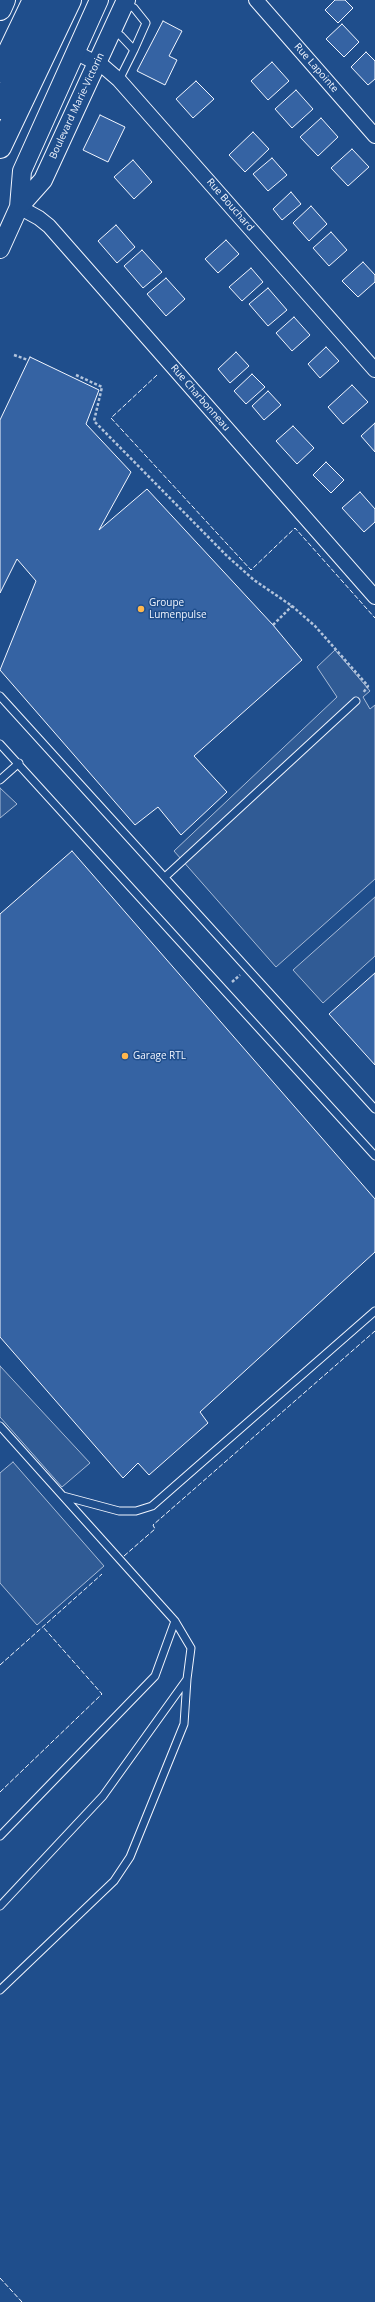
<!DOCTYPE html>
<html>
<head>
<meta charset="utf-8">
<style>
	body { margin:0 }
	canvas { display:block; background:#1f4e8c }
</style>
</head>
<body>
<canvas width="375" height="2302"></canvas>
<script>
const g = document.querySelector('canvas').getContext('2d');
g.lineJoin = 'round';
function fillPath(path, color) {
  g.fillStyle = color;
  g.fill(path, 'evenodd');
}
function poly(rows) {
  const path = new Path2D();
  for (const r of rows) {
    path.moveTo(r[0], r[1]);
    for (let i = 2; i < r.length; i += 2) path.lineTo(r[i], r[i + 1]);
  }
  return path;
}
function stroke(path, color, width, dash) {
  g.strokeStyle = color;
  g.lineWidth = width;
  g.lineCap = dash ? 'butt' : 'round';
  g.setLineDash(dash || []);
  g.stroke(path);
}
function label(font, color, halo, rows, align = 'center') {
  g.font = font + ' "Open Sans",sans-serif';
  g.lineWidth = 3;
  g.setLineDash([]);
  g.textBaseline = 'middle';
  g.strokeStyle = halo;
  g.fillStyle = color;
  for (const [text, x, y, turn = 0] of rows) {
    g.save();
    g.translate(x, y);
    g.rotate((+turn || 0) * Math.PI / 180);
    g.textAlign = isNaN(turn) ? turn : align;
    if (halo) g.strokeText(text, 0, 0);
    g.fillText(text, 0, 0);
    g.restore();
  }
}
const built = poly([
	[335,650,370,691,363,697,370,709,375,705,375,879,276,967,174,851,337,697,317,667,335,650],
	[0,788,17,804,0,818,0,788],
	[375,897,375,956,323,1003,293,970,375,897],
	[0,1366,90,1463,62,1487,0,1417,0,1366],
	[13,1462,104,1566,37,1625,0,1583,0,1473,13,1462]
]);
fillPath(built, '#305b95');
stroke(built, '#a8bbd7', 1);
const building = poly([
	[335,0,345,0,353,8,338,23,325,10,335,0],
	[163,21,182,31,169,56,177,60,165,85,137,71,163,21],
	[342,24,359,42,344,57,326,39,342,24],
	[366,52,375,61,375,79,368,85,351,67,366,52],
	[272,62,289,81,268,100,251,81,272,62],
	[196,81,214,99,193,118,176,99,196,81],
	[296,90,313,109,292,128,275,109,296,90],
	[100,115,125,127,108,162,83,150,100,115],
	[321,118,338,137,318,156,300,137,321,118],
	[253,132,269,149,245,172,229,155,253,132],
	[352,149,369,167,348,186,331,168,352,149],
	[272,158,287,175,268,191,253,174,272,158],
	[133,160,152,182,134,199,114,177,133,160],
	[291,192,301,204,282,220,273,209,291,192],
	[311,206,327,224,309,241,293,223,311,206],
	[116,225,135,247,117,263,98,241,116,225],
	[331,232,347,250,329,266,313,248,331,232],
	[226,240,239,254,218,273,205,259,226,240],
	[142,250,162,272,143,288,124,266,142,250],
	[363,262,375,275,375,282,358,297,342,281,363,262],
	[251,268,263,282,242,301,229,287,251,268],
	[166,278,185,299,166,316,147,294,166,278],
	[268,288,287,310,268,326,249,304,268,288],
	[294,317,310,335,292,351,276,333,294,317],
	[326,347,339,361,320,378,308,364,326,347],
	[236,352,249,366,230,383,218,369,236,352],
	[30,357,99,390,86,424,131,472,99,530,147,489,273,625,302,660,194,756,227,792,181,835,158,807,135,825,0,670,36,581,17,559,0,593,0,420,30,357],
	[252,374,265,387,246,404,234,391,252,374],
	[352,385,368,402,343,424,328,407,352,385],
	[268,391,281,405,264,420,252,406,268,391],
	[375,423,375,452,361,436,375,423],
	[293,426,314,448,297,464,276,441,293,426],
	[326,462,344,480,331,493,313,475,326,462],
	[360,492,375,509,375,522,364,532,342,508,360,492],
	[72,851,375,1199,375,1252,200,1412,208,1423,149,1475,138,1463,123,1478,0,1337,0,914,72,851],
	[375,973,375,1065,329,1014,375,973]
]);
fillPath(building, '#3563a3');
stroke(building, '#f2f6ff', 1);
const service = poly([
	[112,30,121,36,134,50,146,23,134,8,124,3],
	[119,80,134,50],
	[0,696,375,1109],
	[0,744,375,1156],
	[0,780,19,763],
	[165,877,356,701],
	[0,1426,175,1621,191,1648,187,1679,103,1796,0,1906],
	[63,1496,119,1511,136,1511,152,1506,375,1311],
	[0,1836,155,1676,175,1621],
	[0,1990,114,1881,130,1857,184,1724,187,1679]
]);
const minor = poly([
	[256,0,375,136],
	[75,52,104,67,119,80,375,370],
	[19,207,39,218,49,226,375,597]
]);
const tertiary = poly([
	[19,207,22,171,99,0],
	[0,249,19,207,43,180,126,0]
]);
const motorway = poly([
	[0,9,4,0],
	[0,71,34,0],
	[0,108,52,0],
	[0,147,70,0]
]);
stroke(service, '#f2f6ff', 9);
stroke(minor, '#f2f6ff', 16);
stroke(tertiary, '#f2f6ff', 20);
stroke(motorway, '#f2f6ff', 24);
stroke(poly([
	[14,355,28,360],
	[76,375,102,387,94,421,227,556,254,580,292,606,315,626,368,686,363,693],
	[273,625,292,606],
	[232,982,240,975]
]), '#b3c4dc', 2.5, [3, 2]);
stroke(service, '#1f4e8c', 7);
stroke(minor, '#1f4e8c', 14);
stroke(tertiary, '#1f4e8c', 18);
stroke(motorway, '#1f4e8c', 22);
stroke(poly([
	[157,375,111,418,251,570,295,528,375,618],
	[124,1556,155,1529,153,1525,375,1331],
	[0,1665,102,1574],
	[0,1792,102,1694,43,1627],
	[0,2278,22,2302]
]), '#f2f6ff', 1, [5, 2]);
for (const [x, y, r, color] of [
	[141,609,4,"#ffb74d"],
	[125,1056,4,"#ffb74d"]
]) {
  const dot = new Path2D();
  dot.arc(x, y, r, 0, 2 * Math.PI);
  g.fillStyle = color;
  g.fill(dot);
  stroke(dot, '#1f4e8c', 1.5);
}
label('10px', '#f2f6ff', '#1f4e8c', [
	["Rue Lapointe",316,68,49],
	["Boulevard Marie-Victorin",77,106,-65],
	["Rue Bouchard",230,205,49],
	["Rue Charbonneau",200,398,49]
]);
label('10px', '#f2f6ff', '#1f4e8c', [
	["Groupe",149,603],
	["Lumenpulse",149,615],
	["Garage RTL",133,1056]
], 'left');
</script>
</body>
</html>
